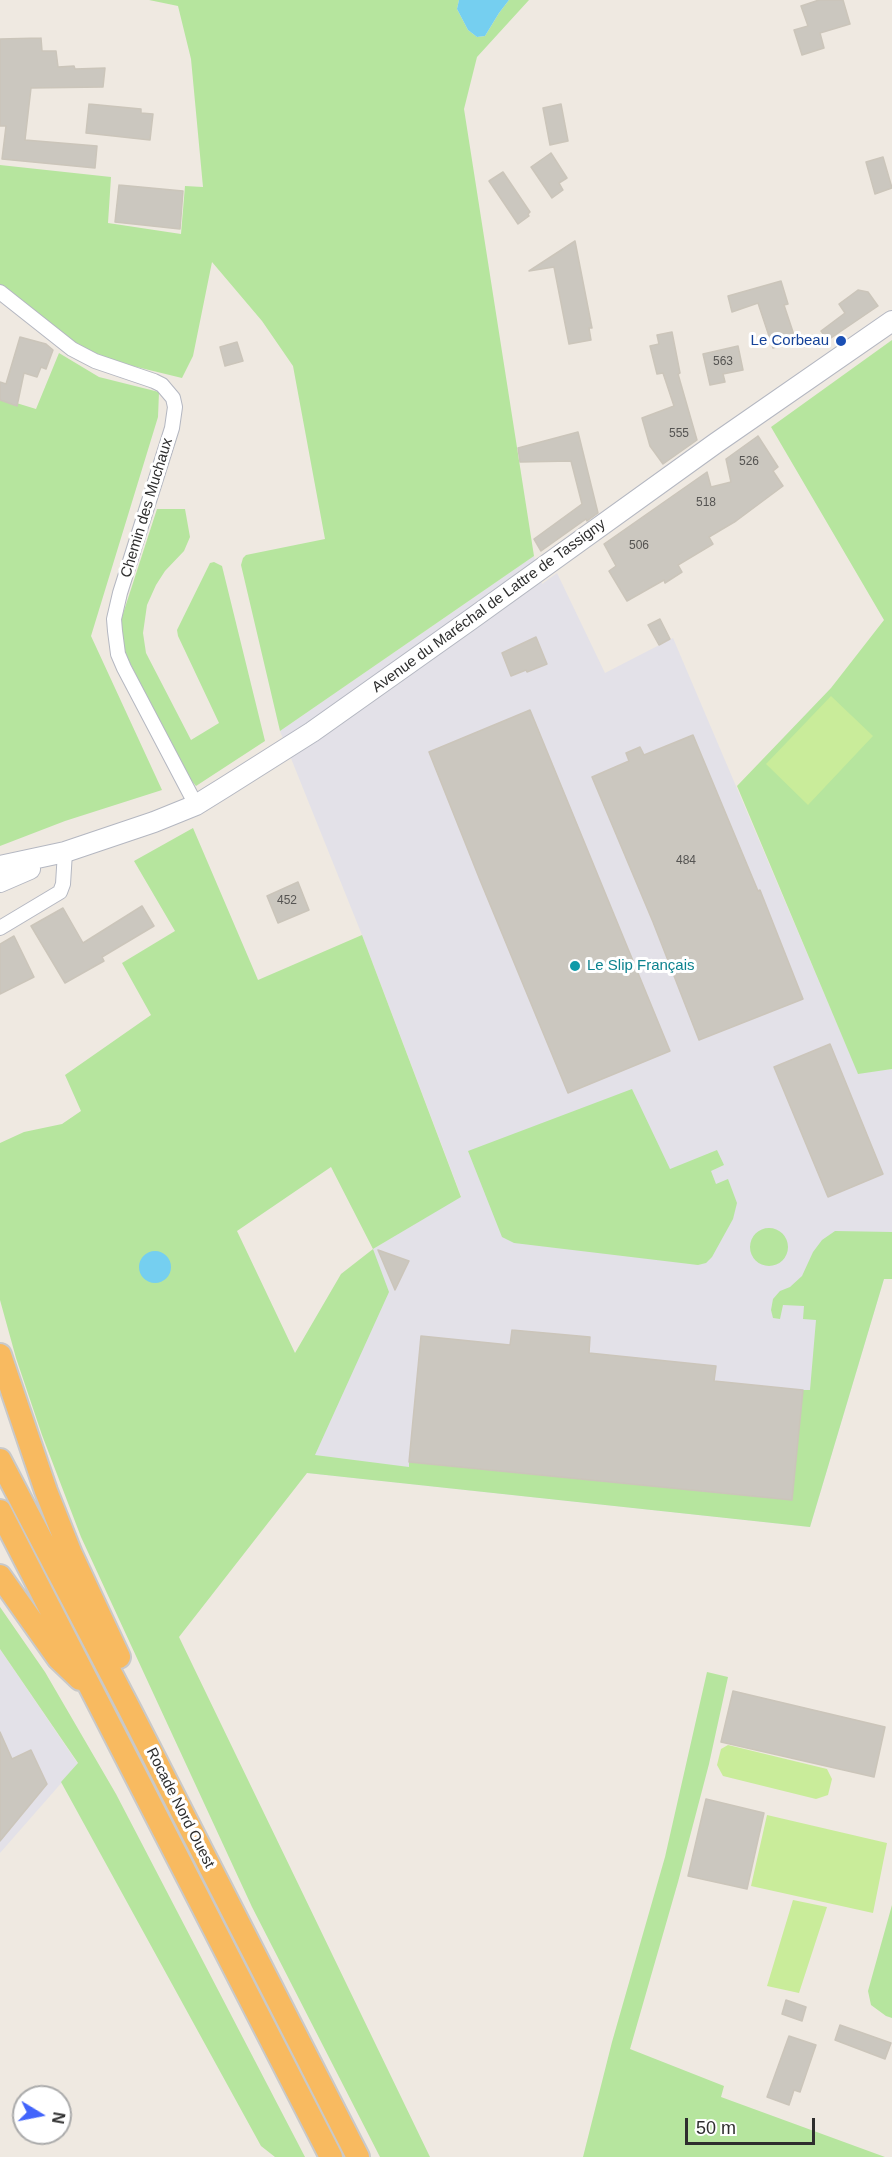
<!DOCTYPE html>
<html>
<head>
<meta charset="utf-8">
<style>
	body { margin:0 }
	#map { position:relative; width:892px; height:2157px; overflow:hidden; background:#efe9e1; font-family:Arial,sans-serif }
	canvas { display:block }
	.north { position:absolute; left:12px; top:2085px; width:60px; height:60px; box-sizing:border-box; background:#fff; border:2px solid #ababab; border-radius:50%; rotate:100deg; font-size:16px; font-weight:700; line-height:24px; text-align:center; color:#2e2e2e }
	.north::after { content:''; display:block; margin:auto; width:21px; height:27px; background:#4264fb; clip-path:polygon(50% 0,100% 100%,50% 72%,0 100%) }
	.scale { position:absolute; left:685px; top:2118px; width:130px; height:27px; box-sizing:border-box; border:3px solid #2e2e2e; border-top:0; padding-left:8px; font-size:18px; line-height:21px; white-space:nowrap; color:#2e2e2e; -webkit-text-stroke:4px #fff; paint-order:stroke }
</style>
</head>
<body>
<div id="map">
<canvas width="892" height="2157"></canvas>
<div class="north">N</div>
<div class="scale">50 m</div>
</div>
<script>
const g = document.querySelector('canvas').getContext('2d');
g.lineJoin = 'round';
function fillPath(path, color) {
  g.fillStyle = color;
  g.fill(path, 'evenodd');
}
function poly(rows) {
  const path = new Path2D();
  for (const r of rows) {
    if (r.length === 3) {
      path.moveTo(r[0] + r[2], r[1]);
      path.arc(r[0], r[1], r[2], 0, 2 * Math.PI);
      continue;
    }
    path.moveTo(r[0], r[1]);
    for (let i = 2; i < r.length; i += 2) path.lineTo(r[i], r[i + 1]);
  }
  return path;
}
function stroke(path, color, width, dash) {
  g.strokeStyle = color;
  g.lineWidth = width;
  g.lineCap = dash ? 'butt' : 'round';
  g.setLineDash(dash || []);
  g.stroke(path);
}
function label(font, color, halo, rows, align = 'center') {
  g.font = font + ' Arial,sans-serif';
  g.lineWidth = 6;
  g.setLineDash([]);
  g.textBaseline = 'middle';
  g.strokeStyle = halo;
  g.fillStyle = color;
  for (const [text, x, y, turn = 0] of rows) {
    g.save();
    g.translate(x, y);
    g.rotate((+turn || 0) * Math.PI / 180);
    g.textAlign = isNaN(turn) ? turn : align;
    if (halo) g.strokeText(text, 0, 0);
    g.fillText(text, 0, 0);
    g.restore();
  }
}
fillPath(poly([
	[534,556,542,584,557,573,605,673,673,638,858,1073,892,1069,892,1279,884,1279,810,1527,307,1473,373,1249,461,1196,362,935,280,731],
	[0,1649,78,1764,0,1853]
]), '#e3e1e8');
fillPath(poly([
	[149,0,459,0,457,9,468,30,477,37,485,36,499,13,509,0,529,0,477,57,464,109,534,556,280,731,241,565,243,558,246,555,325,539,293,366,262,321,212,262,193,356,182,378,108,360,90,351,74,342,0,285,0,165,111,177,108,223,181,234,185,186,203,187,191,59,178,6],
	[892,340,892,1069,858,1074,737,786,831,688,884,620,771,427],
	[59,353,99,377,159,392,158,417,91,636,162,790,65,821,0,846,0,398,36,409],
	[157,509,185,509,190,537,184,551,165,571,156,585,147,605,143,633,146,653,191,740,219,723,178,636,177,630,210,563,214,562,222,566,265,741,196,786,186,774,124,651,119,626],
	[193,828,258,980,362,935,461,1197,373,1249,389,1292,315,1455,409,1467,409,1462,792,1500,803,1390,810,1390,816,1320,803,1319,804,1306,783,1305,780,1319,773,1318,771,1310,773,1299,780,1291,790,1287,802,1276,813,1252,822,1240,835,1231,892,1232,892,1279,884,1279,810,1527,307,1473,179,1637,430,2157,380,2157,252,1907,81,1537,42,1435,16,1358,0,1300,0,1143,24,1132,62,1124,81,1111,65,1075,151,1015,122,963,175,931,134,861],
	[331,1167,373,1249,341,1274,295,1353,237,1231],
	[632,1089,670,1169,717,1150,724,1165,711,1171,716,1184,728,1179,737,1203,733,1219,712,1257,706,1263,698,1265,514,1243,502,1237,468,1151],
	[769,1247,19],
	[0,1607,45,1672,116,1794,305,2157,275,2157,261,2146,61,1782,78,1763,0,1649],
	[707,1672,728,1677,709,1764,678,1882,630,2049,724,2086,721,2097,885,2157,583,2157,612,2042,665,1857],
	[892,1905,892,2018,886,2016,871,2005,868,1991]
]), '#b6e59e');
fillPath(poly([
	[831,696,873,736,808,805,766,764],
	[728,1745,827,1769,832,1779,828,1795,816,1799,723,1776,717,1765,721,1749],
	[767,1815,887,1843,873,1913,751,1886],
	[793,1900,827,1907,799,1993,767,1986]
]), '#c9ec9a');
fillPath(poly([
	[459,0,509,0,499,13,485,36,477,37,468,30,457,9],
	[155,1267,16]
]), '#75cff0');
const building = poly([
	[819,0,843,0,850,24,820,33,824,48,802,55,794,30,808,26,801,6,819,0],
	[41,38,42,51,56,51,58,67,74,66,75,69,105,68,103,87,31,88,25,140,97,146,95,168,2,159,6,126,0,126,0,39,41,38],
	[89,104,141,109,141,113,153,114,150,140,86,133,89,104],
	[561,104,568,141,550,145,543,108,561,104],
	[551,153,567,178,559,183,563,190,552,198,531,167,551,153],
	[883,157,892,188,875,194,866,162,883,157],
	[503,172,530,212,528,214,529,216,518,224,489,181,503,172],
	[119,185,183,191,180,229,115,222,119,185],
	[575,241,592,328,589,328,591,340,569,344,554,267,529,271,575,241],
	[781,281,788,304,784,305,796,341,773,348,758,303,732,312,728,296,781,281],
	[858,290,868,292,878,306,828,340,821,331,845,313,839,304,858,290],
	[672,332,680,373,678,374,697,440,663,464,650,446,642,418,674,406,663,373,657,374,650,346,659,344,657,335,672,332],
	[20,337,46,344,53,350,46,369,41,367,37,377,24,373,17,406,0,400,0,382,6,384,20,337],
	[237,342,243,361,225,366,220,347,237,342],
	[738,346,743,370,723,374,725,382,710,385,703,354,738,346],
	[578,432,598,513,587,521,586,519,541,551,534,539,582,504,571,461,520,462,518,448,578,432],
	[758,436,778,467,773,471,783,486,736,521,709,537,713,544,678,565,682,572,665,583,664,580,627,601,609,571,616,566,604,544,707,472,711,487,731,482,726,459,758,436],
	[660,619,670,639,659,645,648,625,660,619],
	[536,637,547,664,527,672,526,670,511,676,502,653,536,637],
	[530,710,670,1051,568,1093,480,880,429,752,530,710],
	[693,735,758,891,760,890,803,999,699,1040,653,922,592,777,629,761,626,753,640,747,644,755,693,735],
	[298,882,309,910,278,923,267,896,298,882],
	[142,906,154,926,102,957,104,961,65,983,31,926,63,908,83,943,142,906],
	[14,936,34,977,0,994,0,944,14,936],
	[830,1044,883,1174,828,1197,774,1067,830,1044],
	[378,1250,409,1261,395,1290,378,1250],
	[512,1330,590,1337,589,1353,716,1366,714,1381,803,1390,792,1500,409,1462,421,1336,510,1345,512,1330],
	[733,1691,885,1727,874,1777,721,1742,733,1691],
	[0,1732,12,1759,31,1750,47,1784,0,1841,0,1732],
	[706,1799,764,1813,747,1889,688,1876,706,1799],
	[786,2000,806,2007,802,2021,782,2014,786,2000],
	[840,2025,891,2043,885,2059,835,2040,840,2025],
	[789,2036,816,2045,800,2092,794,2090,789,2105,767,2097,789,2036]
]);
fillPath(building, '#cbc7bf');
stroke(building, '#cbc5ba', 1.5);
const minor = poly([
	[0,292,72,349,95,361,154,381,162,385,173,398,175,407,172,428,120,593,114,619,115,631,118,654,124,668,196,805],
	[0,928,60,892,63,884,65,852]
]);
const secondary = poly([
	[0,866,65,852,154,822,196,805,225,787,312,732,470,620,716,443,892,321],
	[0,882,30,869]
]);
const trunk = poly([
	[0,1355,46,1491,71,1554,119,1657],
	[0,1460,131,1712,358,2157],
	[0,1511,331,2157],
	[0,1576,58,1658,80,1679]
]);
stroke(minor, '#b4b7c1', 16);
stroke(secondary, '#b4b7c1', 22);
stroke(trunk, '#c9c9c9', 26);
stroke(minor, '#fff', 14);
stroke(secondary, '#fff', 20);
stroke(trunk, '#f8ba60', 22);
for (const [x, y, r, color] of [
	[841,341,6,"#1a4fb4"],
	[575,966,6,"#0f9aa8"]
]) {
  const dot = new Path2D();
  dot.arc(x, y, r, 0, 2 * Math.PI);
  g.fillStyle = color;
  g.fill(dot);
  stroke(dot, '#fff', 2);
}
label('12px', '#555452', null, [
	["563",723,362],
	["555",679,434],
	["526",749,462],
	["518",706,503],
	["506",639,546],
	["484",686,861],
	["452",287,901]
]);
label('15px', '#164399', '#fff', [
	["Le Corbeau",829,341]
], 'right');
label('15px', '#2e2e2e', '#fff', [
	["Chemin des Muchaux",147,508,-73],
	["Avenue du Maréchal de Lattre de Tassigny",489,606,-36],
	["Rocade Nord Ouest",180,1808,63]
]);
label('15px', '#0d838f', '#fff', [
	["Le Slip Français",587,966]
], 'left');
</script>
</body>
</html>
